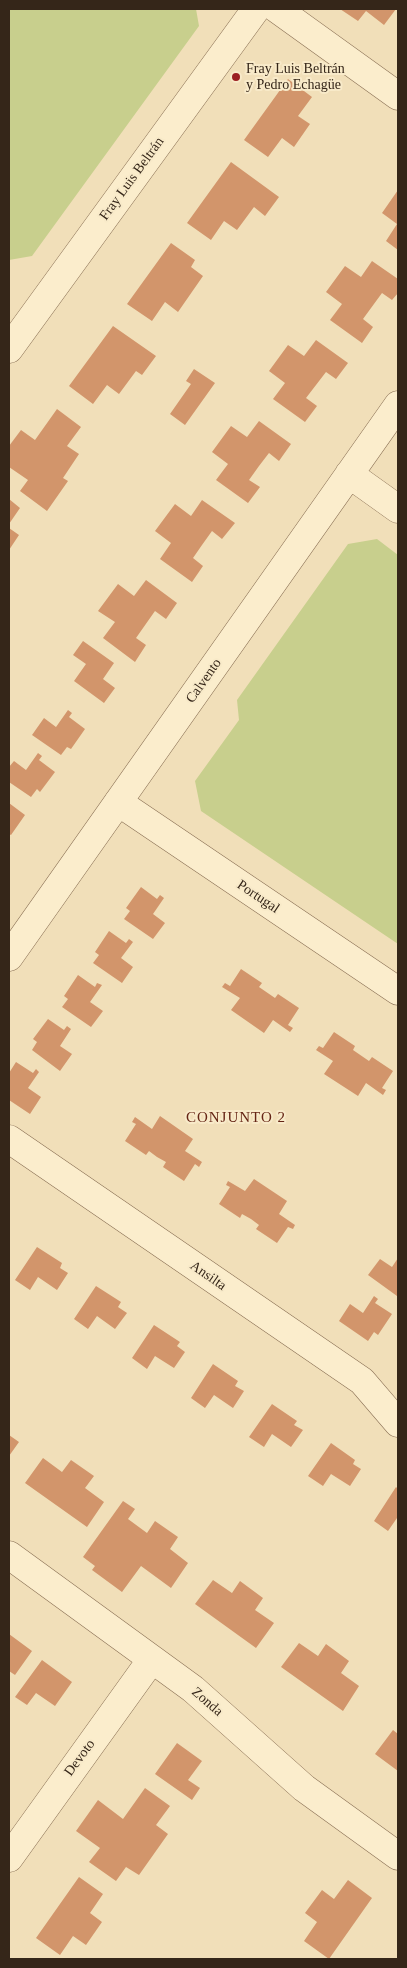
<!DOCTYPE html>
<html>
<head>
<meta charset="utf-8">
<style>
	body { margin:0 }
	#map { position:relative; width:407px; height:1968px; overflow:hidden; background:#f1dfb9; font-family:"Times New Roman",serif }
	canvas { display:block }
	.frame { position:absolute; inset:0; border:10px solid #352619; pointer-events:none }
</style>
</head>
<body>
<div id="map">
<canvas width="407" height="1968"></canvas>
<div class="frame"></div>
</div>
<script>
const g = document.querySelector('canvas').getContext('2d');
g.lineJoin = 'round';
function fillPath(path, color) {
  g.fillStyle = color;
  g.fill(path, 'evenodd');
}
function poly(rows) {
  const path = new Path2D();
  for (const r of rows) {
    path.moveTo(r[0], r[1]);
    for (let i = 2; i < r.length; i += 2) path.lineTo(r[i], r[i + 1]);
  }
  return path;
}
function stroke(path, color, width, dash) {
  g.strokeStyle = color;
  g.lineWidth = width;
  g.lineCap = dash ? 'butt' : 'round';
  g.setLineDash(dash || []);
  g.stroke(path);
}
function label(font, color, halo, rows, align = 'center') {
  g.font = font + ' "Times New Roman",serif';
  g.lineWidth = 4;
  g.setLineDash([]);
  g.textBaseline = 'middle';
  g.strokeStyle = halo;
  g.fillStyle = color;
  for (const [text, x, y, turn = 0] of rows) {
    g.save();
    g.translate(x, y);
    g.rotate((+turn || 0) * Math.PI / 180);
    g.textAlign = isNaN(turn) ? turn : align;
    if (halo) g.strokeText(text, 0, 0);
    g.fillText(text, 0, 0);
    g.restore();
  }
}
fillPath(poly([
	[9,9,196,9,199,26,32,256,9,260],
	[377,539,398,555,398,944,201,811,195,781,239,720,237,700,348,544]
]), '#c8cf8d');
fillPath(poly([
	[340,9,396,9,384,25,366,11,358,21],
	[288,79,312,97,298,116,310,124,294,147,282,138,268,157,244,140],
	[231,162,279,197,265,216,254,207,237,230,224,221,211,240,187,223],
	[398,190,398,250,386,241,397,224,382,213],
	[171,243,195,260,191,267,203,276,178,312,165,302,152,321,127,304],
	[372,261,398,279,398,293,392,300,382,293,363,319,373,327,362,343,330,320,342,304,326,292,345,266,361,277],
	[113,326,156,356,142,375,136,371,119,394,107,385,93,404,69,386],
	[316,340,348,363,336,379,326,372,306,398,317,406,305,422,273,399,285,383,269,371,288,345,304,356],
	[194,369,215,383,185,425,170,414,191,384,186,381],
	[57,409,81,427,67,446,79,454,63,478,68,481,47,511,20,491,28,480,9,467,9,446,21,430,35,440],
	[259,421,291,444,279,461,269,453,259,466,249,480,260,487,248,503,216,480,228,464,212,452,231,426,247,437],
	[9,499,20,508,9,524],
	[202,500,235,523,222,539,212,531,202,545,193,558,203,566,192,582,160,559,171,543,155,531,175,504,191,516],
	[9,528,19,535,9,550],
	[146,580,177,603,166,619,155,611,136,638,146,645,135,662,103,638,115,622,98,611,118,584,134,596],
	[83,641,114,663,103,679,115,688,104,703,74,681,86,664,73,655],
	[68,710,72,713,69,717,85,729,71,749,67,747,61,755,32,735,44,718,56,727],
	[38,753,42,756,39,760,55,772,40,792,37,789,31,797,9,782,9,767,14,761,26,770],
	[9,803,25,815,11,835,9,834],
	[141,887,157,899,160,895,164,898,153,914,165,923,153,939,124,919,130,911,126,908],
	[109,931,126,943,129,939,133,942,121,958,133,967,122,983,93,963,99,955,95,952],
	[241,969,262,983,259,987,275,998,278,994,299,1008,288,1025,293,1028,290,1032,273,1020,264,1033,231,1010,240,998,222,987,225,983,230,986],
	[78,975,95,987,97,983,102,985,90,1002,103,1011,91,1027,62,1007,68,999,64,996],
	[48,1019,64,1030,67,1026,71,1029,60,1046,72,1054,60,1071,32,1050,37,1042,33,1039],
	[334,1032,355,1046,353,1050,369,1061,372,1057,393,1071,382,1088,386,1090,383,1095,366,1083,358,1096,324,1074,333,1061,316,1050,319,1046,323,1048],
	[16,1062,33,1073,36,1069,39,1072,28,1088,41,1097,30,1114,9,1100,9,1073],
	[160,1116,193,1139,185,1151,202,1162,199,1167,195,1164,184,1181,163,1167,166,1162,157,1157,149,1151,146,1155,125,1141,136,1124,132,1122,135,1117,152,1129],
	[254,1179,287,1201,279,1214,295,1225,293,1229,288,1227,277,1243,256,1229,259,1225,251,1219,242,1214,240,1218,219,1204,230,1187,226,1185,228,1181,245,1191],
	[37,1247,62,1263,60,1268,68,1273,57,1290,38,1277,30,1290,15,1280],
	[398,1258,398,1294,397,1296,368,1275,380,1259,392,1267],
	[96,1286,121,1302,118,1307,127,1313,115,1329,97,1316,88,1329,74,1319],
	[374,1296,378,1299,375,1303,392,1314,378,1335,374,1332,368,1341,339,1321,350,1304,363,1313],
	[154,1325,180,1342,177,1346,185,1352,174,1368,155,1356,147,1369,132,1358],
	[213,1364,238,1381,235,1386,244,1391,233,1408,214,1395,205,1408,191,1398],
	[272,1404,297,1421,294,1425,303,1430,291,1447,272,1434,264,1447,249,1437],
	[9,1435,19,1442,9,1456],
	[331,1443,355,1460,353,1464,361,1469,350,1486,331,1474,323,1486,308,1476],
	[43,1458,62,1472,71,1460,94,1476,85,1488,104,1502,87,1527,25,1483],
	[396,1487,398,1489,398,1519,397,1518,388,1531,374,1521],
	[123,1501,135,1509,128,1519,147,1533,155,1521,178,1537,170,1549,188,1563,171,1588,141,1566,122,1592,92,1570,95,1566,83,1557],
	[213,1580,232,1593,240,1581,263,1598,255,1610,274,1623,256,1648,195,1604],
	[9,1634,32,1651,15,1675,9,1671],
	[299,1643,318,1656,326,1644,349,1661,341,1673,359,1686,343,1711,281,1667],
	[42,1660,72,1682,55,1706,36,1693,27,1705,15,1697],
	[393,1730,398,1734,398,1771,375,1754],
	[177,1743,202,1761,188,1780,200,1788,192,1800,155,1774],
	[145,1788,170,1806,156,1825,168,1834,139,1875,126,1867,116,1881,89,1862,100,1848,76,1831,98,1800,123,1819],
	[79,1877,103,1894,90,1913,102,1922,86,1945,73,1936,60,1955,36,1938],
	[348,1880,372,1898,329,1959,304,1941,317,1922,305,1913,322,1890,334,1899]
]), '#d2956b');
const minor = poly([
	[277,9,398,96],
	[9,349,256,9],
	[349,474,398,509],
	[118,802,398,991],
	[9,957,398,405],
	[9,1139,362,1381,398,1423],
	[9,1555,193,1689,304,1788,398,1856],
	[9,1858,152,1659]
]);
stroke(minor, '#886e53', 29);
stroke(minor, '#fbedcc', 28);
for (const [x, y, r, color] of [
	[236,77,5,"#9b1f21"]
]) {
  const dot = new Path2D();
  dot.arc(x, y, r, 0, 2 * Math.PI);
  g.fillStyle = color;
  g.fill(dot);
  stroke(dot, '#f8eac9', 2);
}
label('14px', '#352619', '#f8eac9', [
	["Fray Luis Beltrán",246,69],
	["y Pedro Echagüe",246,85]
], 'left');
label('14px', '#352619', '#f8eac9', [
	["Fray Luis Beltrán",132,179,-54],
	["Calvento",204,681,-55],
	["Portugal",258,897,34],
	["Ansilta",208,1276,35],
	["Zonda",207,1702,41],
	["Devoto",80,1758,-54]
]);
g.letterSpacing = '1px';
label('15px', '#652515', '#f8eac9', [
	["CONJUNTO 2",236,1118]
]);
g.letterSpacing = '0px';
</script>
</body>
</html>
